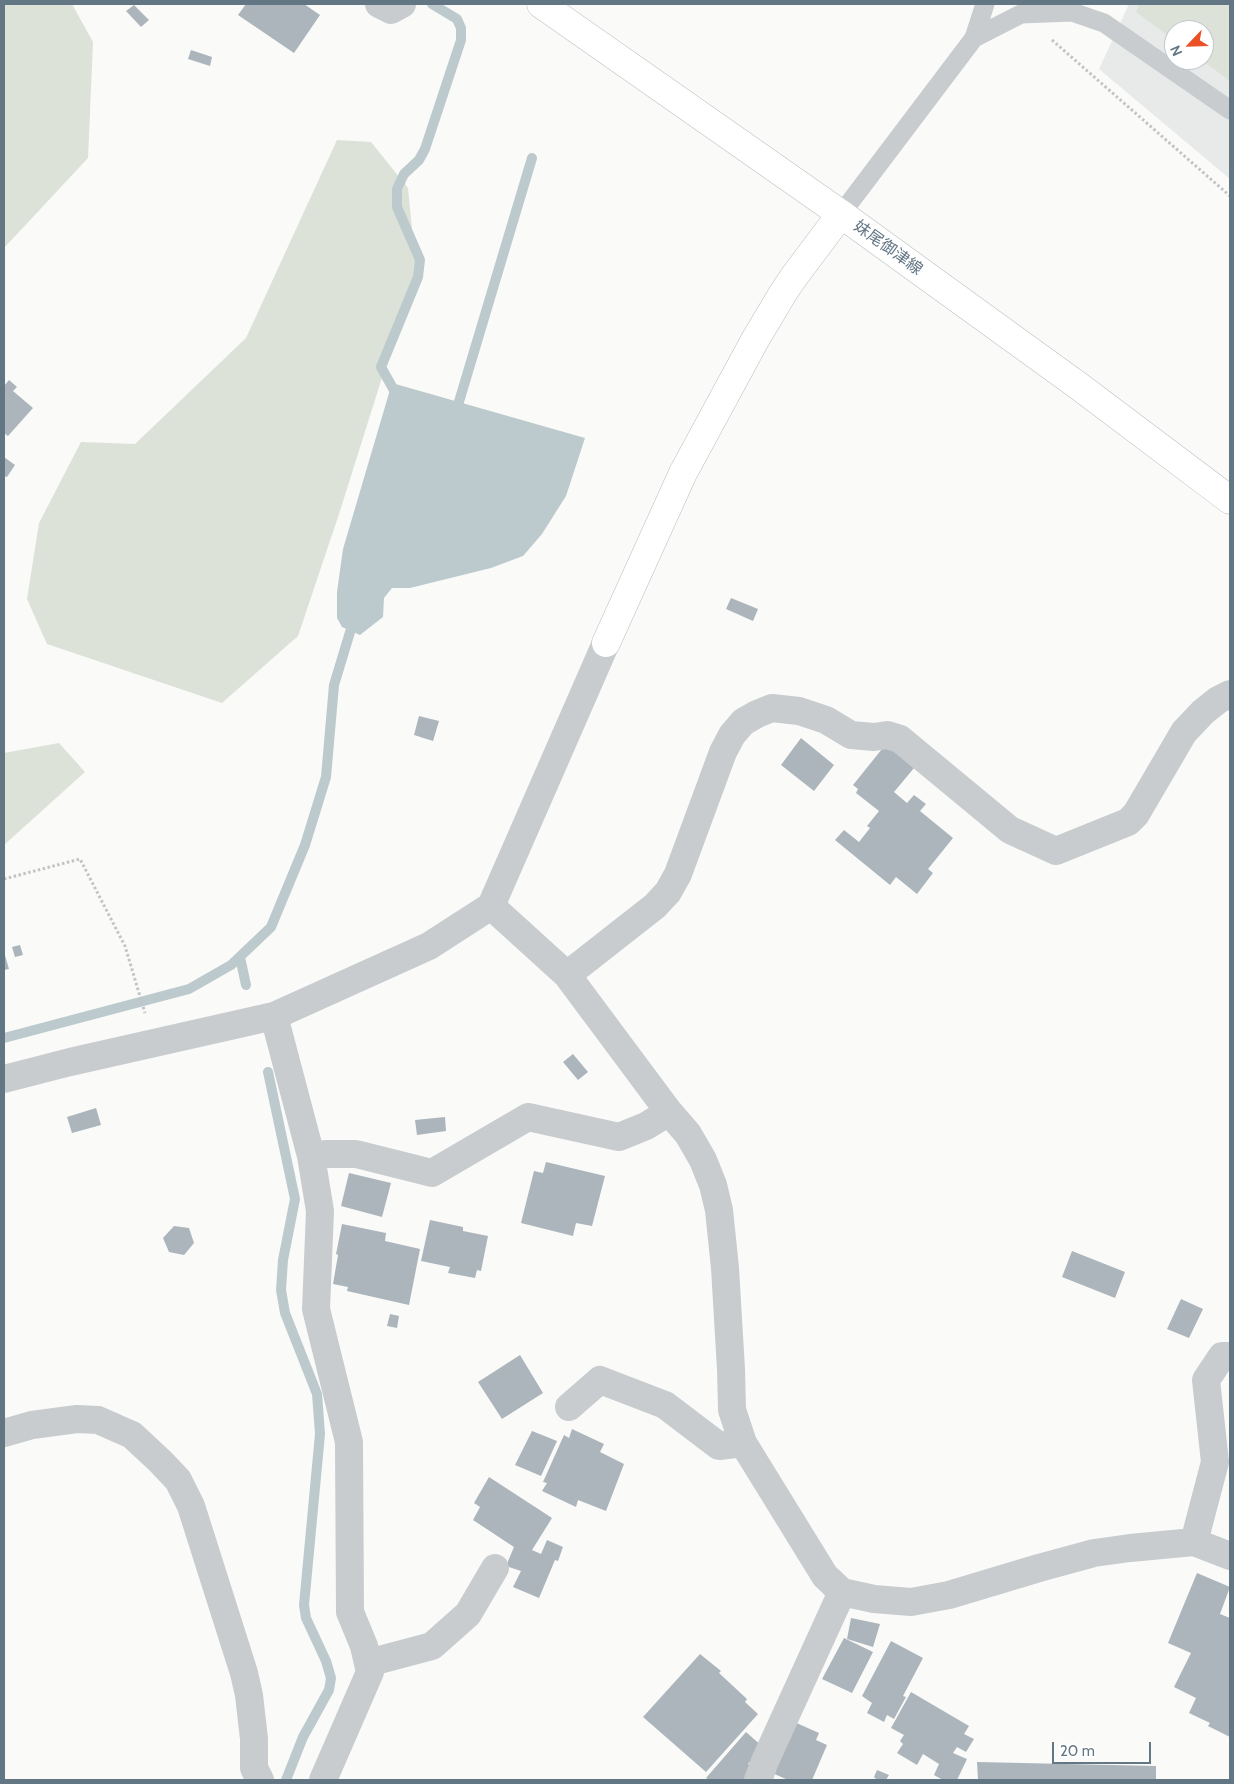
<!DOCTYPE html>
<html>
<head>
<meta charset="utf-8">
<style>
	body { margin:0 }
	#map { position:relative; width:1234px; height:1784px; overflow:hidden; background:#fafaf8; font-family:Cabin,sans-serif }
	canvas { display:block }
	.frame { position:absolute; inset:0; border:5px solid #637684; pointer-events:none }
	.north { position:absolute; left:1164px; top:20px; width:50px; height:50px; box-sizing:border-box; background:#fff; border:1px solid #c1c8ce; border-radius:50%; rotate:246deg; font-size:14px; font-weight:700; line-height:20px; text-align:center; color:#637684 }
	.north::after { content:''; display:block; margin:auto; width:18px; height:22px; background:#eb5026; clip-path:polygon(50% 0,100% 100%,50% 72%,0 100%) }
	.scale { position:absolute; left:1052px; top:1742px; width:99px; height:22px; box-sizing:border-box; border:2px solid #637684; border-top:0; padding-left:6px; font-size:15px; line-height:18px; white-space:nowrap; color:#637684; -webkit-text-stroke:4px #fff; paint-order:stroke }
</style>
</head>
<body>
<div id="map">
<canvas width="1234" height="1784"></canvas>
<div class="frame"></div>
<div class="north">N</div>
<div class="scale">20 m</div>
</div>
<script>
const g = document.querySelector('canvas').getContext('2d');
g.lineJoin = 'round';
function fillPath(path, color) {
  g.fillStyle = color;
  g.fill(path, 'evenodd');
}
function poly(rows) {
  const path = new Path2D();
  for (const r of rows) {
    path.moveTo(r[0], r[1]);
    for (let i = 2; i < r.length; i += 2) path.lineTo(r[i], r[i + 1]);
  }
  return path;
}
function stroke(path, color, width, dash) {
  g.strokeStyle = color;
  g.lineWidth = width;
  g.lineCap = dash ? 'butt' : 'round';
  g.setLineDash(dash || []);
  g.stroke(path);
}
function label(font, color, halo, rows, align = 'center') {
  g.font = font + ' Cabin,"Noto Sans JP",sans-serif';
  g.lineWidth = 5;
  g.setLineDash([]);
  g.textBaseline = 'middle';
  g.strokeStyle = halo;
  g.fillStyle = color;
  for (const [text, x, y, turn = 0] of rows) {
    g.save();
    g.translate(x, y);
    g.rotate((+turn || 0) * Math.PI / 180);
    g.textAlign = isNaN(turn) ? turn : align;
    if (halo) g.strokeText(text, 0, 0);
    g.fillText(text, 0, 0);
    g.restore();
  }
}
fillPath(poly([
	[1129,4,1230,4,1230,179,1099,69],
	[1174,30,1204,30,1204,60,1174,60]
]), '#e8e9e9');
fillPath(poly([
	[4,4,72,4,93,42,88,158,4,248],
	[1139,4,1230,4,1230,81,1202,60,1204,60,1204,30,1174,30,1174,40,1136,12],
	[337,140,371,142,408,188,416,270,339,514,298,636,222,703,47,644,27,599,39,523,81,442,135,444,246,338],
	[59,743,85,772,4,845,4,753]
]), '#dce2d8');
fillPath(poly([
	[392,383,585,438,566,496,542,534,523,556,491,568,410,588,392,588,384,598,383,617,360,635,342,627,337,618,337,592,343,549]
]), '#bdcacd');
stroke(poly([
	[395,392,381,367,418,277,420,260,397,207,397,189,404,174,419,160,425,149,461,40,461,28,457,19,432,4],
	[455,415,532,158],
	[240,957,246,985],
	[4,1038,189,989,231,965,271,927,305,845,326,777,334,685,354,619],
	[268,1072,295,1199,283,1260,281,1290,285,1313,317,1394,320,1434,304,1605,306,1618,326,1661,331,1678,329,1690,303,1737,286,1780]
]), '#bdcacd', 10);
fillPath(poly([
	[246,4,304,4,320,15,294,53,238,15],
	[134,5,149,20,141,27,126,11],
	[191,50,212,57,210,66,188,59],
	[9,380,17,387,13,391,33,408,8,436,4,433,4,386],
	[4,457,15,465,7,477,4,476],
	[731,598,758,609,753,621,726,609],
	[419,716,439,721,433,741,414,735],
	[801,738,834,765,814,791,781,765],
	[886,744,914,768,894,792,907,803,914,795,926,804,920,811,953,838,928,869,933,873,917,894,896,877,890,885,835,840,844,830,859,842,870,828,867,826,879,811,856,793,858,789,853,785],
	[20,945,23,955,15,957,12,947],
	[4,952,9,969,4,970],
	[573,1054,588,1072,578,1080,563,1062],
	[96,1108,101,1125,72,1133,67,1117],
	[445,1117,446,1131,417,1135,415,1120],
	[546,1162,605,1176,592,1226,576,1223,573,1236,521,1223,534,1171,543,1173],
	[349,1173,391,1183,382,1217,341,1206],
	[430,1220,463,1227,463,1231,488,1236,481,1271,477,1270,475,1278,448,1273,450,1267,421,1261],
	[342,1224,386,1233,385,1241,420,1249,409,1305,347,1291,348,1287,333,1284,338,1255,336,1254],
	[174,1226,189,1228,194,1243,184,1255,169,1252,163,1238],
	[1072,1251,1125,1272,1115,1298,1062,1277],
	[1181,1299,1203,1309,1189,1338,1167,1329],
	[390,1314,399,1316,397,1328,387,1326],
	[520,1355,543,1393,502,1419,478,1382],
	[572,1429,604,1444,600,1452,624,1464,606,1511,578,1500,576,1507,542,1491,547,1483,543,1482,564,1435,569,1438],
	[532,1431,557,1441,541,1476,515,1465],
	[489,1477,552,1518,532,1550,541,1554,547,1540,563,1547,558,1561,555,1560,539,1598,513,1587,521,1571,506,1566,514,1547,473,1520,480,1507,474,1503],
	[1197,1573,1230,1587,1220,1614,1230,1618,1230,1737,1208,1726,1210,1723,1189,1713,1196,1698,1174,1687,1191,1653,1168,1643],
	[851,1618,880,1624,873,1647,847,1639],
	[844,1638,873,1652,852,1693,822,1679],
	[891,1641,923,1658,903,1696,906,1697,894,1719,887,1715,884,1722,867,1713,872,1703,862,1696],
	[700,1654,721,1671,719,1673,747,1699,745,1702,758,1714,706,1772,643,1717],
	[911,1692,969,1726,964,1734,974,1739,966,1752,957,1747,953,1753,967,1759,957,1780,943,1780,934,1775,939,1764,923,1754,917,1765,897,1753,903,1744,900,1741,904,1735,891,1728],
	[792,1721,819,1733,816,1740,827,1745,812,1780,788,1780,770,1772],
	[746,1732,763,1747,748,1764,754,1768,743,1780,709,1780,706,1778],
	[977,1762,1156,1766,1156,1780,978,1780],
	[877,1770,889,1775,886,1780,875,1780,876,1779,874,1777]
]), '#abb5bb');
const secondary = poly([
	[606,643,683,473,755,340,783,293,793,278,841,214]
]);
const primary = poly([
	[541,4,841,214,1080,387,1230,500]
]);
stroke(secondary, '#b7bec2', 29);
stroke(primary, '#bbbfc3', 29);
stroke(poly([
	[1052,40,1230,196],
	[4,879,80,859,125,946,145,1013]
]), '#c1c4c6', 3, [2.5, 2.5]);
stroke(poly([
	[974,38,985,4],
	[841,214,974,38,1021,14,1072,12,1104,23,1230,110]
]), '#c8cccf', 19);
stroke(poly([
	[379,4,391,10,402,4],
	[491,906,567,975,669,1112,688,1134,703,1160,713,1185,719,1210,725,1268,731,1369,732,1410,743,1443,825,1576,842,1592,874,1599,911,1602,949,1595,1039,1568,1094,1553,1130,1548,1194,1542,1230,1556],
	[567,975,655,906,668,892,678,874,723,752,732,735,743,722,757,714,772,708,799,711,826,720,851,735,874,737,887,735,900,739,1010,830,1056,851,1128,822,1136,814,1184,732,1203,712,1218,700,1230,694],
	[274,1016,311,1156,320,1211,316,1309,349,1442,350,1612,364,1646,370,1672,323,1780],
	[4,1079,70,1062,274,1016,429,946,491,906,606,643],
	[311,1156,325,1154,356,1154,432,1173,528,1117,619,1137,646,1126,669,1112],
	[569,1407,600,1380,665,1405,719,1446,743,1443],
	[4,1433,32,1425,77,1419,98,1420,132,1435,160,1461,178,1480,191,1506,244,1673,249,1695,254,1739,254,1768,260,1780],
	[1194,1542,1215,1462,1206,1380,1222,1356,1230,1356],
	[368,1663,432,1646,468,1614,495,1568],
	[758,1780,765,1761,842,1592]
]), '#c8cccf', 28);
stroke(secondary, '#fff', 28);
stroke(primary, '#fff', 28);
label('16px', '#637684', '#fff', [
	["妹尾御津線",888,248,36]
]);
</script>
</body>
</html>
